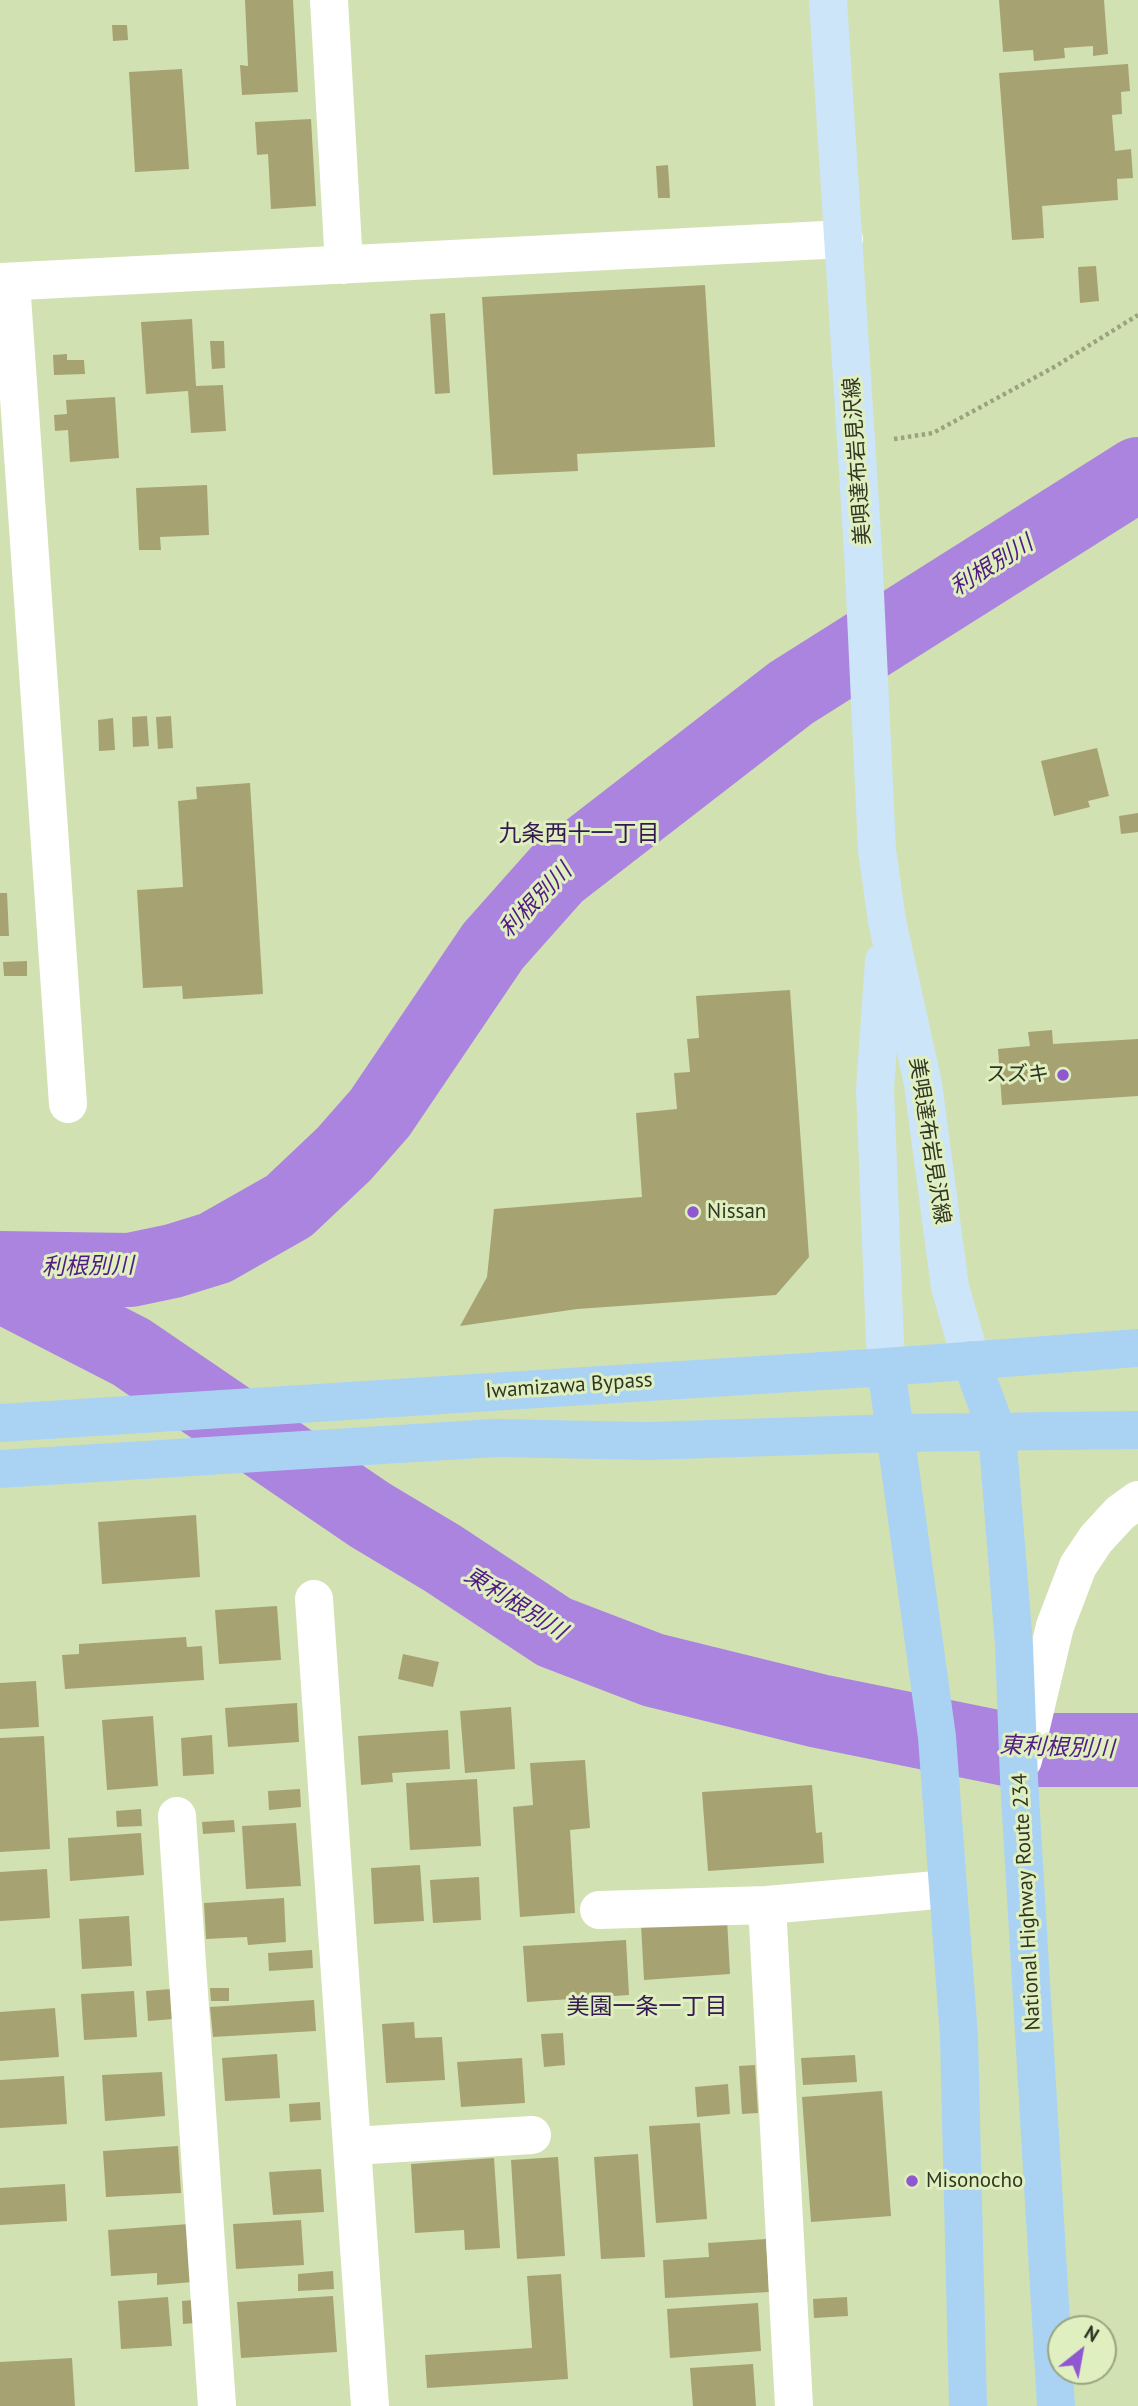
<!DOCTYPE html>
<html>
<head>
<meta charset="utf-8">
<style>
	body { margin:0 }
	#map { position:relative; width:1138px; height:2406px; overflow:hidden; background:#d2e1b2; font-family:"PT Sans",sans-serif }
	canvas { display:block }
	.north { position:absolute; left:1047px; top:2315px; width:70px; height:70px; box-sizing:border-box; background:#dfefbf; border:2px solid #99a581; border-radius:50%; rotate:31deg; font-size:19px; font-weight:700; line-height:28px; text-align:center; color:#313624 }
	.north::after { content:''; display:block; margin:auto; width:24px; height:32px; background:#8f58d0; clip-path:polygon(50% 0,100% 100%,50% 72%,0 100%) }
</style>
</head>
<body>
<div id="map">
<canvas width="1138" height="2406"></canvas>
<div class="north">N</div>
</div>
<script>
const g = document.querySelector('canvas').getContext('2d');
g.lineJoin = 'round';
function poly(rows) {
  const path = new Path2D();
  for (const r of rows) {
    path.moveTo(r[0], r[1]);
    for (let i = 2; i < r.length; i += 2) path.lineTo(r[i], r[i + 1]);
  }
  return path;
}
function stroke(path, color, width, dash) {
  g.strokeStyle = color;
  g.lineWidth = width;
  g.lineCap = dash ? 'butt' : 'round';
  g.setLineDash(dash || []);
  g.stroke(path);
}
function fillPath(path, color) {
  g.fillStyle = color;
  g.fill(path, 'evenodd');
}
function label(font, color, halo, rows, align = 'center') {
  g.font = font + ' "PT Sans","Noto Sans JP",sans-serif';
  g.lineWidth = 6;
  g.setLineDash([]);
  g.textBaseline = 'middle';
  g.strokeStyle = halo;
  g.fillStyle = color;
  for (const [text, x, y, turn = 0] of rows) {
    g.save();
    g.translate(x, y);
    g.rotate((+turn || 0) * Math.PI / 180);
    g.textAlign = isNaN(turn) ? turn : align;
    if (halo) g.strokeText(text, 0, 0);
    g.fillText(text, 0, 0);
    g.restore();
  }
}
stroke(poly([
	[0,1268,130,1270,173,1261,215,1248,289,1206,344,1154,380,1113,493,946,557,874,791,693,1138,474],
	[0,1285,131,1352,370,1515,442,1558,554,1632,653,1670,819,1711,1011,1750,1138,1750]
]), '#aa84de', 74);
fillPath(poly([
	[245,0,293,0,298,92,242,95,240,65,248,66],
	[999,0,1104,0,1108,54,1093,56,1093,46,1064,48,1065,58,1034,61,1033,50,1003,52],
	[112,25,127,25,128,40,113,41],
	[1128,64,1130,91,1121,92,1122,114,1112,115,1115,151,1131,149,1133,178,1117,179,1118,200,1042,206,1044,238,1012,240,999,73],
	[182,69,189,169,135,172,129,72],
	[311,119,316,206,271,209,268,154,257,155,255,122],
	[668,165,670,198,658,198,656,166],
	[1096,266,1099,301,1080,303,1078,267],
	[705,285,715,447,577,454,578,471,493,475,482,297],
	[445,313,450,393,435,394,430,314],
	[192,319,196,386,223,385,226,431,191,433,188,391,146,394,141,322],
	[210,341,224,341,225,368,212,369],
	[67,354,67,360,84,360,85,374,54,375,53,355],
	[115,397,119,458,70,462,68,430,55,431,54,415,67,414,66,400],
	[207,485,209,535,160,537,161,550,139,550,136,488],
	[147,716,149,746,133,747,132,717],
	[171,716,173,748,158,749,156,717],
	[113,718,115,750,99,751,98,720],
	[1097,748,1109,796,1088,801,1090,807,1054,816,1041,761],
	[250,783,263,994,183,999,182,986,143,988,137,890,183,887,178,801,197,799,196,787],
	[1138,813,1138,832,1121,834,1119,816],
	[0,893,7,893,9,936,0,936],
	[27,961,27,976,4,976,3,962],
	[790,990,809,1257,776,1295,577,1309,460,1326,487,1277,494,1209,642,1197,636,1113,677,1109,674,1073,690,1072,687,1039,699,1038,696,996],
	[1052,1030,1053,1044,1138,1039,1138,1096,1002,1105,998,1049,1030,1046,1028,1032],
	[196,1515,200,1577,102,1584,98,1522],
	[277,1606,281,1660,219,1664,215,1610],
	[186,1637,187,1647,202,1646,204,1680,65,1689,62,1655,79,1654,79,1644],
	[403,1654,439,1662,433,1687,398,1679],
	[36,1681,39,1727,0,1729,0,1683],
	[297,1703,299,1742,228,1747,225,1708],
	[511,1707,515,1769,465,1773,460,1711],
	[153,1716,158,1786,107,1790,102,1720],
	[448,1730,450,1769,392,1773,393,1782,361,1785,358,1736],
	[212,1735,214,1774,183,1776,181,1738],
	[44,1736,50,1849,0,1852,0,1738],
	[585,1760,590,1828,570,1830,575,1913,520,1917,513,1807,533,1805,530,1763],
	[477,1779,481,1846,410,1850,406,1783],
	[812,1785,816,1833,822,1832,824,1863,708,1871,702,1792],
	[300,1789,301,1807,269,1810,268,1791],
	[141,1809,142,1826,117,1827,116,1811],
	[234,1820,235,1832,203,1834,202,1822],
	[296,1823,301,1886,246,1889,242,1826],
	[141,1833,144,1875,70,1881,68,1838],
	[420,1865,424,1921,374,1924,371,1868],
	[47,1869,50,1918,0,1921,0,1872],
	[479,1877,481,1920,433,1923,430,1880],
	[284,1898,286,1942,248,1945,247,1937,206,1939,204,1903],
	[129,1916,132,1966,82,1969,79,1919],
	[727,1919,730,1974,644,1980,641,1925],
	[626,1940,629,1995,527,2002,523,1946],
	[312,1950,313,1968,269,1971,268,1953],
	[210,1988,229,1988,229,2001,211,2001],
	[171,1989,173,2019,148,2021,146,1991],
	[134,1991,137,2037,84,2040,81,1994],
	[314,2000,316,2031,213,2037,210,2007],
	[55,2008,59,2057,0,2061,0,2012],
	[414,2022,415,2038,442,2037,445,2080,386,2083,382,2024],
	[563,2033,565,2065,544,2067,541,2034],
	[277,2054,280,2098,225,2101,222,2058],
	[855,2055,857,2082,803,2085,801,2058],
	[522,2058,525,2103,461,2107,457,2062],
	[755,2065,758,2113,742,2114,739,2066],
	[162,2072,165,2116,105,2121,102,2075],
	[64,2076,67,2124,0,2128,0,2080],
	[728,2084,730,2114,697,2117,695,2087],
	[882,2091,891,2216,811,2222,802,2097],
	[320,2102,321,2120,290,2122,289,2104],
	[700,2123,707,2219,656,2223,649,2126],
	[178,2146,181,2193,106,2197,103,2151],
	[638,2154,645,2257,601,2259,594,2157],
	[558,2157,565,2256,517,2259,511,2160],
	[494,2158,500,2248,465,2250,464,2230,415,2233,411,2164],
	[321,2169,324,2212,273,2215,269,2172],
	[65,2184,67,2221,0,2225,0,2188],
	[301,2220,304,2265,236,2269,233,2224],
	[189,2224,193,2282,157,2285,157,2273,111,2276,108,2230],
	[766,2239,769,2292,665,2298,663,2260,709,2257,708,2243],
	[333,2271,334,2289,298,2291,298,2274],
	[561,2274,568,2379,427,2388,425,2355,532,2348,527,2276],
	[333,2296,337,2352,241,2358,237,2302],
	[168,2297,172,2346,121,2349,118,2301],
	[847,2297,848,2316,814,2318,813,2299],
	[194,2300,196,2323,183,2324,182,2301],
	[758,2303,761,2351,670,2358,667,2309],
	[72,2358,75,2406,0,2406,0,2362],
	[753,2364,756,2406,693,2406,690,2368]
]), '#a7a272');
stroke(poly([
	[894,439,933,433,1056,366,1138,315]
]), '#98a47f', 4.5, [3.5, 3.5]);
stroke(poly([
	[329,0,344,265],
	[0,282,844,239],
	[11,282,68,1104],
	[314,1599,370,2406],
	[1023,1760,1055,1626,1078,1566,1096,1539,1120,1513,1138,1500],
	[177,1816,217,2406],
	[599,1910,767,1905],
	[353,2146,532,2135],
	[794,2406,767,1905,948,1889]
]), '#fff', 38);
stroke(poly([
	[828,0,863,551,877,850,887,921,923,1084,950,1287,971,1360],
	[884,961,875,1089,886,1367]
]), '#cce5f8', 38);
stroke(poly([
	[971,1360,997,1432,1014,1645,1019,1779,1056,2406],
	[886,1367,937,1737,959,2037,968,2406],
	[0,1423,886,1367,1138,1348],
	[0,1469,495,1438,648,1441,896,1433,1138,1430]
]), '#aad3f3', 38);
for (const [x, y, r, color] of [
	[1063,1075,7,"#8f58d0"],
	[693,1212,7,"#8f58d0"],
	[912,2181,7,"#8f58d0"]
]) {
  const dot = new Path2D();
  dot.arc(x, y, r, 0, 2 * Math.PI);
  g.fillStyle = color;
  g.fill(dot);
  stroke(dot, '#dfefbf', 2.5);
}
label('21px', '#313624', '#dfefbf', [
	["美唄達布岩見沢線",858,461,-94],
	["美唄達布岩見沢線",929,1141,81],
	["Iwamizawa Bypass",569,1386,-4],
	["National Highway Route 234",1027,1902,-93]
]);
label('21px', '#313624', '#dfefbf', [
	["スズキ",1049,1075,"right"],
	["Nissan",707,1212],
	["Misonocho",926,2181]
], 'left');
label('italic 23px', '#501983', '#dfefbf', [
	["利根別川",992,566,-32],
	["利根別川",536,901,-46],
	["利根別川",88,1267,-1],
	["東利根別川",515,1604,32],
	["東利根別川",1057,1748,2]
]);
label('23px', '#331851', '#dfefbf', [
	["九条西十一丁目",579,834],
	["美園一条一丁目",647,2007]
]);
</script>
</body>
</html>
